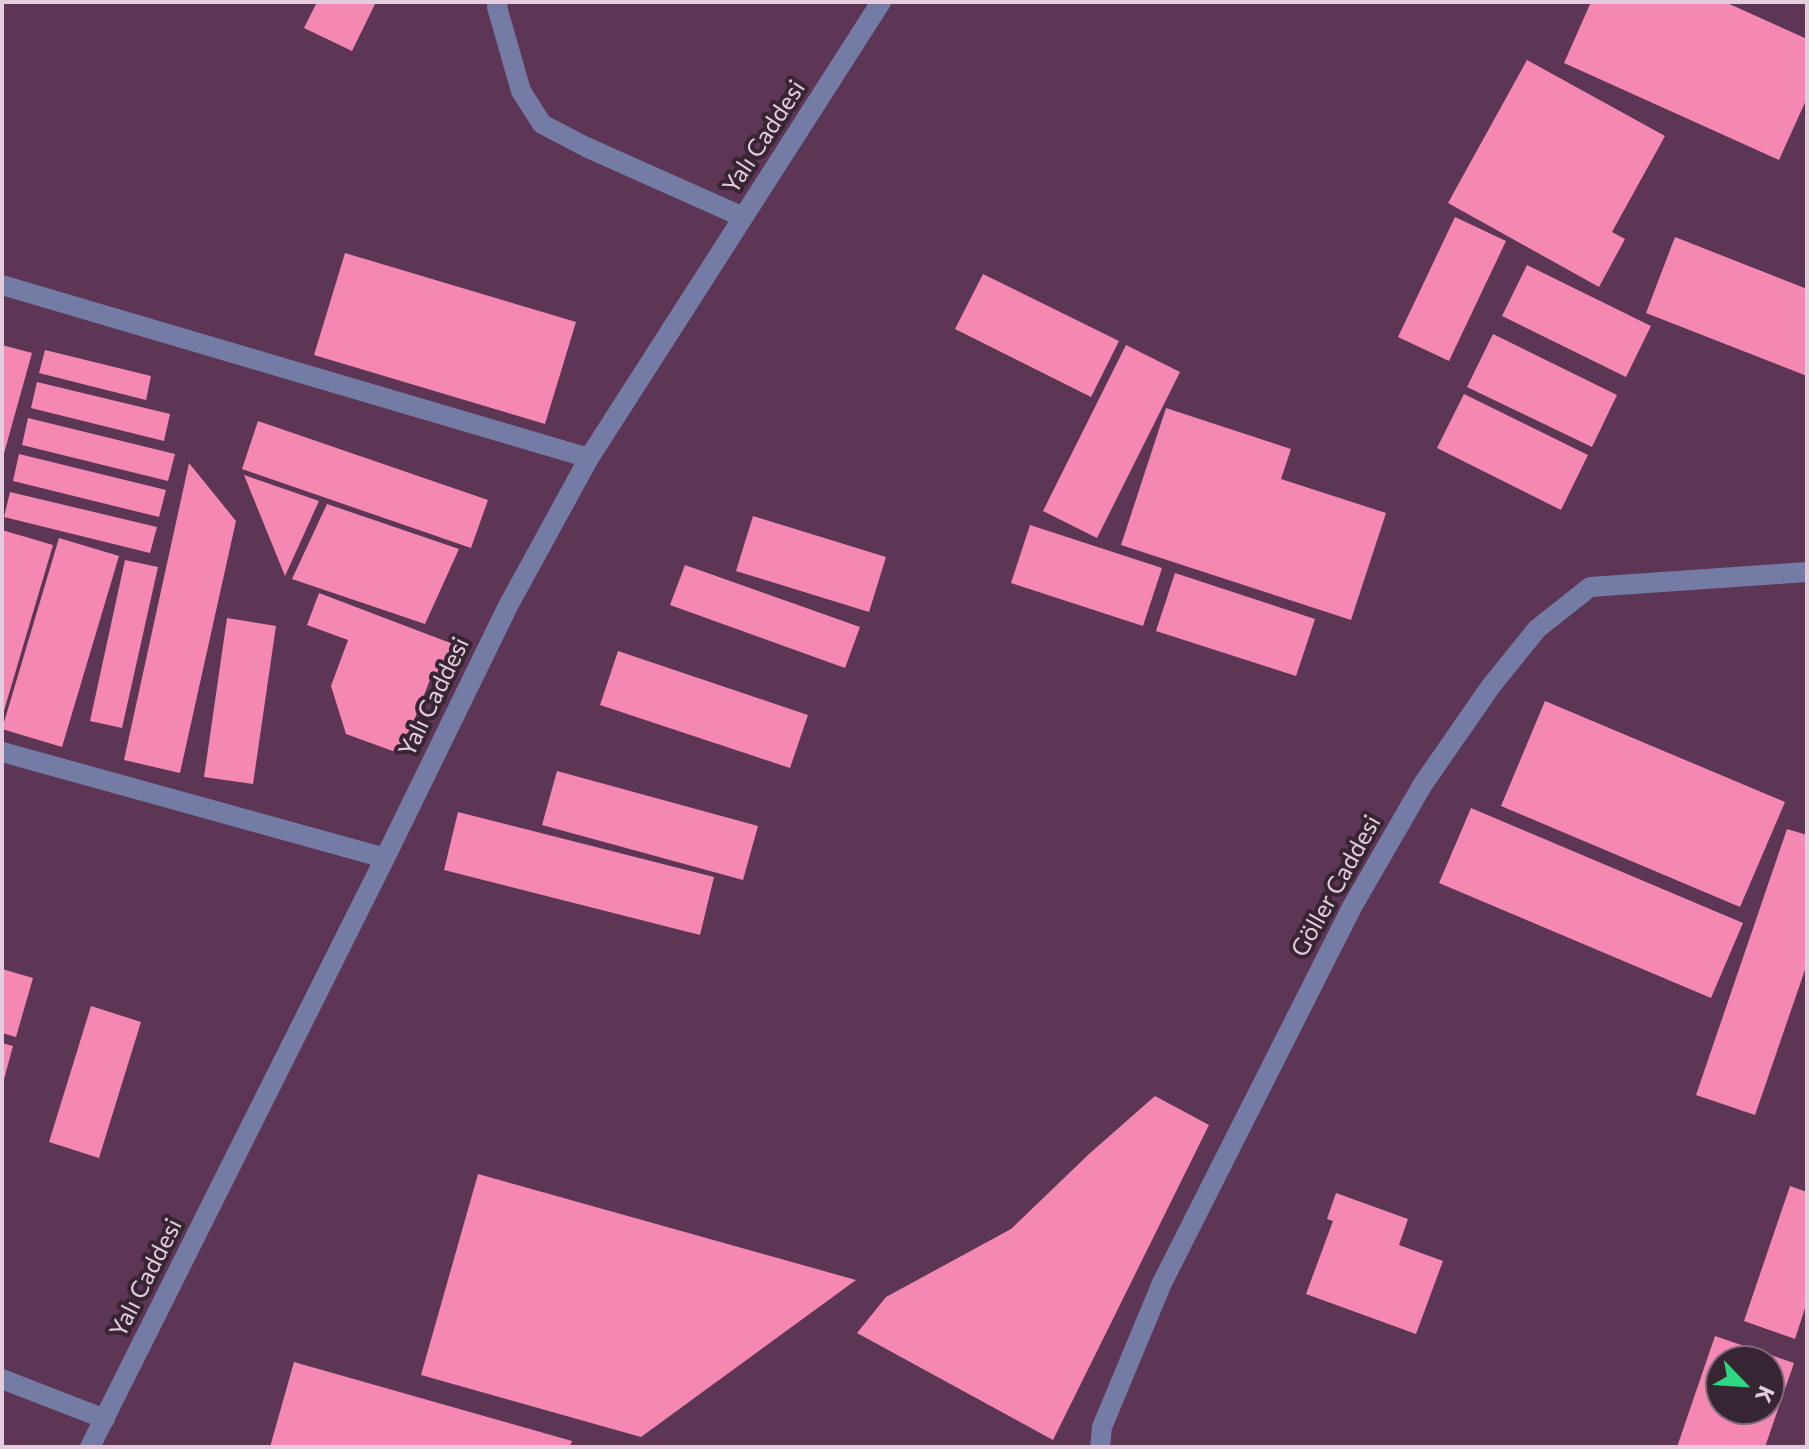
<!DOCTYPE html>
<html>
<head>
<meta charset="utf-8">
<style>
	body { margin:0 }
	#map { position:relative; width:1809px; height:1449px; overflow:hidden; background:#5c3654; font-family:Commissioner,sans-serif }
	canvas { display:block }
	.frame { position:absolute; inset:0; border:4px solid #e4ccde; pointer-events:none }
	.north { position:absolute; left:1705px; top:1345px; width:80px; height:80px; box-sizing:border-box; background:#372533; border:2px solid #7c6877; border-radius:50%; rotate:115deg; font-size:22px; font-weight:700; line-height:32px; text-align:center; color:#e4ccde }
	.north::after { content:''; display:block; margin:auto; width:28px; height:36px; background:#2ed883; clip-path:polygon(50% 0,100% 100%,50% 72%,0 100%) }
</style>
</head>
<body>
<div id="map">
<canvas width="1809" height="1449"></canvas>
<div class="frame"></div>
<div class="north">K</div>
</div>
<script>
const g = document.querySelector('canvas').getContext('2d');
g.lineJoin = 'round';
function fillPath(path, color) {
  g.fillStyle = color;
  g.fill(path, 'evenodd');
}
function poly(rows) {
  const path = new Path2D();
  for (const r of rows) {
    path.moveTo(r[0], r[1]);
    for (let i = 2; i < r.length; i += 2) path.lineTo(r[i], r[i + 1]);
  }
  return path;
}
function stroke(path, color, width, dash) {
  g.strokeStyle = color;
  g.lineWidth = width;
  g.lineCap = dash ? 'butt' : 'round';
  g.setLineDash(dash || []);
  g.stroke(path);
}
function label(font, color, halo, rows, align = 'center') {
  g.font = font + ' Commissioner,sans-serif';
  g.lineWidth = 8;
  g.setLineDash([]);
  g.textBaseline = 'middle';
  g.strokeStyle = halo;
  g.fillStyle = color;
  for (const [text, x, y, turn = 0] of rows) {
    g.save();
    g.translate(x, y);
    g.rotate((+turn || 0) * Math.PI / 180);
    g.textAlign = isNaN(turn) ? turn : align;
    if (halo) g.strokeText(text, 0, 0);
    g.fillText(text, 0, 0);
    g.restore();
  }
}
fillPath(poly([
	[317,2,376,2,352,51,304,28],
	[1591,2,1725,2,1807,39,1807,98,1779,160,1564,63],
	[1527,60,1665,136,1612,232,1625,239,1599,287,1448,203],
	[1455,217,1506,241,1449,361,1398,337],
	[1675,237,1807,289,1807,376,1646,313],
	[345,253,576,322,545,424,314,355],
	[1527,265,1651,326,1626,377,1502,316],
	[983,274,1119,341,1091,397,955,329],
	[1493,334,1617,395,1592,447,1467,387],
	[2,345,32,353,3,457,2,457],
	[1126,345,1180,372,1097,538,1043,511],
	[45,350,151,376,146,400,39,373],
	[37,382,170,414,164,441,31,408],
	[1464,394,1588,455,1561,510,1437,448],
	[1166,408,1291,449,1281,479,1386,513,1351,620,1121,545],
	[28,418,175,454,168,481,22,445],
	[258,421,488,500,471,548,242,469],
	[19,454,166,490,159,517,13,481],
	[189,463,236,521,180,773,124,760],
	[244,475,319,501,285,576],
	[10,492,157,527,150,553,4,517],
	[327,504,459,549,425,624,292,579],
	[753,516,886,557,869,612,736,571],
	[1030,525,1162,568,1143,626,1011,583],
	[2,530,53,545,3,714,2,714],
	[59,538,119,556,62,747,2,729],
	[125,560,158,567,122,728,90,721],
	[685,565,860,627,845,668,670,605],
	[1175,573,1315,619,1296,676,1156,631],
	[319,593,453,644,441,675,433,672,401,754,346,734,331,686,348,640,307,625],
	[227,618,276,626,253,784,204,777],
	[618,651,808,715,790,768,600,705],
	[1545,701,1785,802,1740,907,1501,806],
	[557,771,758,826,743,880,542,825],
	[1471,808,1743,923,1711,998,1439,883],
	[458,812,714,877,700,935,444,870],
	[1787,829,1807,835,1807,964,1755,1115,1696,1095],
	[2,969,33,978,16,1037,2,1033],
	[91,1006,141,1022,99,1158,49,1142],
	[2,1043,13,1046,3,1083,2,1083],
	[1155,1096,1209,1125,1053,1440,857,1333,886,1297,1011,1229,1089,1154],
	[478,1174,856,1280,641,1437,421,1375],
	[1790,1186,1807,1192,1807,1302,1795,1339,1744,1321],
	[1336,1193,1408,1219,1399,1245,1443,1261,1416,1334,1306,1294,1333,1221,1327,1219],
	[1715,1336,1794,1363,1765,1447,1677,1447],
	[1721,1361,1769,1361,1769,1409,1721,1409],
	[294,1362,572,1441,570,1447,270,1447]
]), '#f488b3');
stroke(poly([
	[498,2,497,7,521,91,542,124,586,147,743,217],
	[2,285,589,458],
	[2,752,385,858],
	[2,1379,105,1419],
	[90,1447,385,858,508,606,589,458,881,2],
	[1100,1447,1102,1427,1162,1283,1352,907,1423,784,1491,686,1537,629,1590,587,1807,572]
]), '#747ca5', 20);
label('24px', '#e4ccde', '#372533', [
	["Yalı Caddesi",764,137,-57],
	["Yalı Caddesi",434,697,-64],
	["Göller Caddesi",1336,886,-61],
	["Yalı Caddesi",146,1278,-63]
]);
</script>
</body>
</html>
